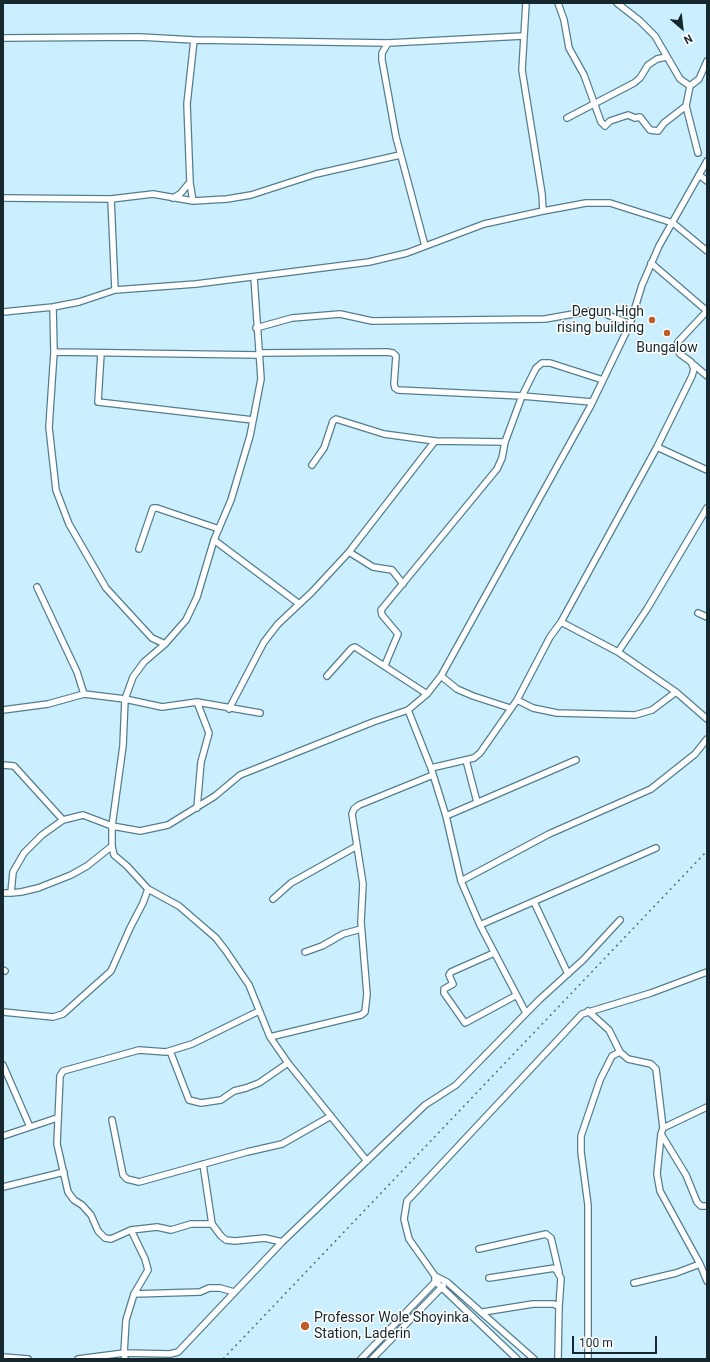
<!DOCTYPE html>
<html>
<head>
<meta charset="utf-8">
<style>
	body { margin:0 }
	#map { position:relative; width:710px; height:1362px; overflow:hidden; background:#cbeffe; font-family:Roboto,sans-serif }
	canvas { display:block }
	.frame { position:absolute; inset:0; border:4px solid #16272e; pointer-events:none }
	.north { position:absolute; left:662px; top:8px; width:40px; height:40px; -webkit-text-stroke:3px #fff; paint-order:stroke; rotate:152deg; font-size:11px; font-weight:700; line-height:16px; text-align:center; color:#16272e }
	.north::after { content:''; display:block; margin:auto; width:14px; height:18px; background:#16272e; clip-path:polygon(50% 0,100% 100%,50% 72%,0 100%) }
	.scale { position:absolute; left:572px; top:1336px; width:85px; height:18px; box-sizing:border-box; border:2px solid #16272e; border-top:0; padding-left:5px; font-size:12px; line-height:14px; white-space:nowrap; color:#16272e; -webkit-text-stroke:3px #fff; paint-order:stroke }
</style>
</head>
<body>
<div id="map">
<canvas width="710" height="1362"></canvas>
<div class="frame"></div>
<div class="north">N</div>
<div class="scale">100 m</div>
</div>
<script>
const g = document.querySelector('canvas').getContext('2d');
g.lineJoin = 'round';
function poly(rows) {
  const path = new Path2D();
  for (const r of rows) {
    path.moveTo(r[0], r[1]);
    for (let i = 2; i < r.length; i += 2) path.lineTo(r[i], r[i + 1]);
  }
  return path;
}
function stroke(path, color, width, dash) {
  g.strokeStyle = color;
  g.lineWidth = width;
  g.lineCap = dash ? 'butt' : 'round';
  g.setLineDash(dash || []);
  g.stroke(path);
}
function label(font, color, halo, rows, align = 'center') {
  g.font = font + ' Roboto,sans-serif';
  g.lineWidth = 3;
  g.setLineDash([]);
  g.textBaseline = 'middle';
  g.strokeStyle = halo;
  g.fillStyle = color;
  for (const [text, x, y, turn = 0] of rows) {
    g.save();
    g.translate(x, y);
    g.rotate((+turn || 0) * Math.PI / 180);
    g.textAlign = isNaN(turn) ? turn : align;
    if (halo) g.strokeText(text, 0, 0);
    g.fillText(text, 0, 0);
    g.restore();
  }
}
const minor = poly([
	[558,3,564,20,569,48,584,75,601,122,605,126,610,121,628,115,635,118,640,117,650,130,658,131,664,123,686,106],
	[617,3,640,21,655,36,680,79,690,86],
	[3,38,140,37,194,40,388,43,523,36],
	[388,43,382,53,382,60,396,137,425,246],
	[567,118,634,83,640,78,648,65,657,59,666,57],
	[698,153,686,106,690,86,699,79,707,61],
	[699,175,707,181],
	[190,183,193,201],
	[3,198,111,199,153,194,193,201,227,199,251,195,316,174,400,155],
	[173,198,180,194,190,182,187,104,194,40],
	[111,199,115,290],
	[543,211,586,203,610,203,673,223,707,251],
	[651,263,707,311],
	[254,277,261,379,250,436,231,500,214,540,197,597,186,620,165,644,144,662,133,677,125,699,123,746,112,826,112,846,114,855,127,866,148,889,179,906,216,938,226,951,249,985,270,1037,288,1063,367,1161],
	[53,307,54,352,49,427,56,490,69,524,106,588,152,638,165,644],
	[3,312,53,307,79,302,115,290,196,284,369,262,407,253,484,224,543,211,542,194,522,70,526,3],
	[256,328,292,318,340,314,372,321,545,319,590,311,603,313,630,324],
	[54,352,259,355],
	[101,353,98,402,253,420],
	[259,353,387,352,393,353,396,356,394,384,395,388,398,390,522,396,592,402],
	[693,364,707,376],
	[657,447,707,470],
	[312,465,324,448,333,421,336,419,384,434,435,441,505,442],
	[214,540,298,603],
	[139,549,153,508,157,508,219,529],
	[349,552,373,567,392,570,403,584],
	[37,587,77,672,84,694],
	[698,613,707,617],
	[561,622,618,652,647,609,707,508],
	[618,652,676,692,707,719],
	[385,665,398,634,382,615,381,610,497,469,502,458,505,442,522,396,536,368,542,363,550,363,603,380],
	[327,676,352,648,355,647,427,694],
	[441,676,457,689,473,696,510,708],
	[517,700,533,708,557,713,635,715,652,710,676,692],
	[197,702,209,733,201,762,197,808],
	[229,709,264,642,278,624,312,592,349,552,435,441],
	[3,710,48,704,84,694,125,699,162,707,197,702,260,713],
	[408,710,431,768,446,816,461,881,480,925,526,1013],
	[466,760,477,802],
	[3,765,14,766,63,820],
	[431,768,474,758,480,753,517,700,550,637,561,622,657,447,692,376,694,369,691,362,680,354,677,348,678,342,707,311],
	[446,816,576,760],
	[461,881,549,834,651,789,695,754,707,739],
	[3,893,11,893,13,872,24,853,42,835,63,820,83,815,112,826,140,831,168,825,215,796,240,775,373,722,408,710,427,694,441,676,590,407,630,324,642,285,659,246,707,161],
	[11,893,21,892,38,888,71,875,87,866,112,846],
	[273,899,291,883,357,846],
	[534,902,568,974],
	[480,925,656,848],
	[305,952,322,946,343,934,361,929],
	[494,953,451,972,449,975,453,984,444,989,444,993,465,1023,515,996],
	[3,970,5,971],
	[588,1011,609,1030,620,1052],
	[3,1012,53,1017,63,1014,111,971,130,928,143,903,148,889],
	[270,1037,361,1015,365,1012,367,994,361,922,363,884,352,814,354,809,359,805,433,775],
	[170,1051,189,1100,201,1103,221,1100,234,1091,246,1088,259,1083,288,1063],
	[3,1065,30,1127],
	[112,1120,123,1175,127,1179,139,1182,247,1152,282,1144,331,1116],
	[663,1128,707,1107],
	[661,1134,686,1175,697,1202,701,1206,707,1206],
	[3,1136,57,1118],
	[203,1164,212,1224,221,1236,226,1240,235,1241,265,1238,282,1242],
	[3,1187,64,1172],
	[212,1224,191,1224,171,1230,157,1227,131,1230,111,1239,105,1238,98,1231,91,1215,82,1205,74,1200,68,1192,57,1144,60,1076,63,1071,139,1050,166,1052,192,1044,259,1011],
	[479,1249,546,1234,551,1238,559,1272],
	[435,1276,447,1282,534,1359],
	[489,1278,555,1268,561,1278,559,1307],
	[634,1283,676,1273,700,1264],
	[134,1294,200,1292,209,1288,220,1288,234,1292],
	[483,1312,533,1304,554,1304,559,1307,558,1359],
	[3,1357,28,1359],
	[78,1359,124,1353,170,1354,178,1352,282,1242,425,1105,456,1085,539,1000,583,960,620,920],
	[125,1359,124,1353,126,1320,134,1294,148,1270,145,1259,131,1230],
	[361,1359,438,1279],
	[372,1359,443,1286],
	[517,1359,435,1281,435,1276,409,1239,404,1219,407,1201,582,1014,651,993,707,972],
	[588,1359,588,1205,581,1152,581,1136,600,1080,612,1056,620,1052,628,1059,651,1064,656,1069,663,1128,661,1134,657,1174,660,1191,700,1264,707,1281]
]);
stroke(minor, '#547e8e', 8);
stroke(minor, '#fff', 5.5);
stroke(poly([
	[223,1359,707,851]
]), '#536b75', 1.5, [2, 4]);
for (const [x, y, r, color] of [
	[652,320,4,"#c05c28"],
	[667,333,4,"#c05c28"],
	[305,1326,5,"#c05c28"]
]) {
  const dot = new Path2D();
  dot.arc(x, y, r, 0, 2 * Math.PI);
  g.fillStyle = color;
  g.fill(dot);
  stroke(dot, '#fff', 1.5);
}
label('14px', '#16272e', '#fff', [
	["Degun High",644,312],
	["rising building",644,328],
	["Bungalow",667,348,"center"],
	["Professor Wole Shoyinka",314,1318,"left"],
	["Station, Laderin",314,1334,"left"]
], 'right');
</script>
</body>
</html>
